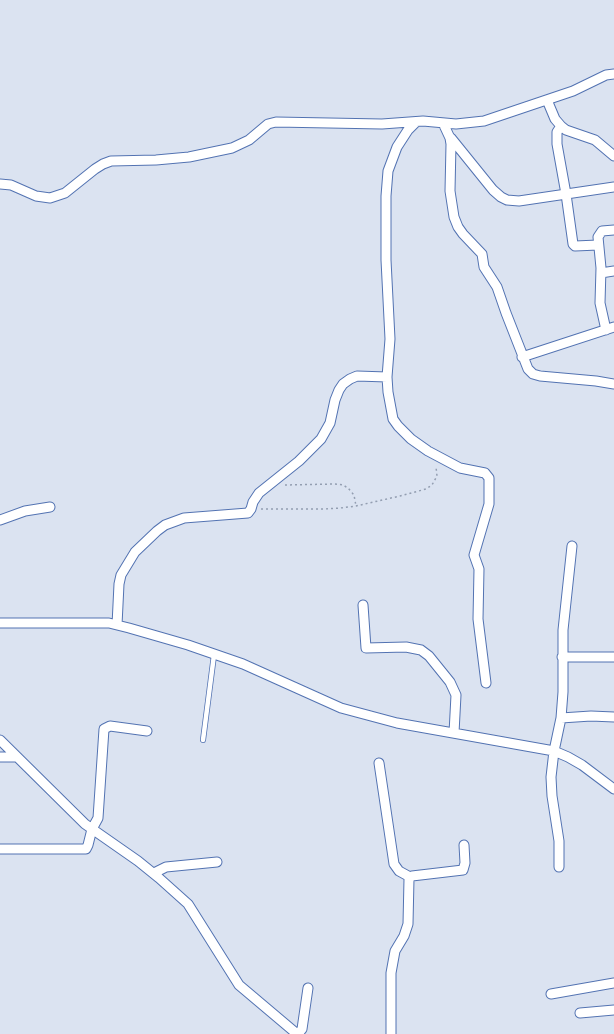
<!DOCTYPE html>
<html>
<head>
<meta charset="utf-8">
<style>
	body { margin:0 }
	canvas { display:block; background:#dbe3f1 }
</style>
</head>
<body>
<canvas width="614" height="1034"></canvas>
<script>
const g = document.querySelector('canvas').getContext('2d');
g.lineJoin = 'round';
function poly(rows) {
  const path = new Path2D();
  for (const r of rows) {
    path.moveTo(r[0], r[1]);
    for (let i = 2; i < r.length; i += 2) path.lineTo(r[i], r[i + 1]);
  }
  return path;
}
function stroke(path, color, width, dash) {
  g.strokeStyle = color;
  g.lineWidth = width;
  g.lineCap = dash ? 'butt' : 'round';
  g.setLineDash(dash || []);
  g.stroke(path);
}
const lane = poly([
	[203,740,214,655]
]);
const street = poly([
	[547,100,555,119,561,126,566,130,595,140,614,156],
	[416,122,408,130,397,147,388,171,386,196,386,260,390,339,387,377,388,392,393,419,398,426,411,439,428,451,460,468,485,473,489,478,489,504,474,555,479,569,478,619,486,683],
	[443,123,450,138,451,144,450,191,454,217,458,227,463,234,482,254,484,267,497,287,506,313,528,369,533,374,540,376,596,381,614,384],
	[561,126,557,132,557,144,566,194,573,244,575,246,598,245],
	[451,138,493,190,501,197,507,200,519,201,614,187],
	[0,184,11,185,36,196,50,198,65,193,95,169,103,164,111,161,156,160,189,157,232,148,249,140,268,124,276,122,382,124,423,121,456,124,484,121,573,91,606,75,614,74],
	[601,273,614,271],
	[606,330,600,303,601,268,598,237,602,231,614,230],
	[522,357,614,327],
	[0,520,25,511,50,507],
	[363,605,366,648,406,647,421,650,429,656,450,682,456,695,454,733],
	[0,623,109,623,129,628,188,645,243,664,341,708,397,723,554,751,568,757,582,765,614,789],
	[117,625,119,584,121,575,135,552,157,531,165,525,184,518,248,513,251,509,253,502,259,493,299,461,321,439,330,423,335,400,339,390,343,384,350,379,357,376,387,377],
	[562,657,614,657],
	[561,718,591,716,614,717],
	[0,740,85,824,138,861,159,878,188,904,239,985,297,1034],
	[0,757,17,757],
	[379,763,394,864,399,871,410,877],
	[0,849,86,849,88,845,92,829,98,818,104,729,110,726,147,731],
	[559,867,559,841,552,796,551,777,554,751,561,718,563,692,563,630,572,546],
	[154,873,166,867,217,862],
	[551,994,614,983],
	[580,1013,614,1010],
	[298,1034,302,1029,308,988],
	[391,1034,391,973,395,951,404,936,408,924,409,879,412,876,463,870,465,863,464,845]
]);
stroke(lane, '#5373b2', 6);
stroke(street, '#5373b2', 11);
stroke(poly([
	[285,485,335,484,343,485,348,488,354,495,356,506],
	[261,509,324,509,340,508,356,506,400,496,426,489,432,485,437,476,436,467]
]), '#939eb1', 1.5, [2, 3]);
stroke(lane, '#fff', 4.5);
stroke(street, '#fff', 9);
</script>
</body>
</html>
